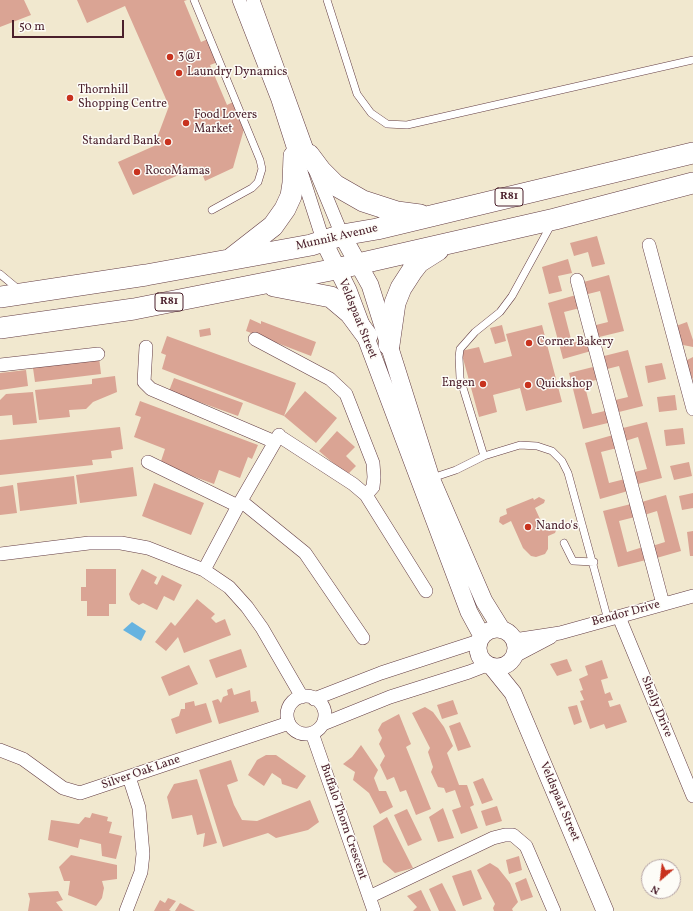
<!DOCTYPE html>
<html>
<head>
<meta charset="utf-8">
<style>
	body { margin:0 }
	#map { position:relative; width:693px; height:911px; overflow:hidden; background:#f1e8cf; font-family:Vollkorn,serif }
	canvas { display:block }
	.north { position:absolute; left:641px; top:859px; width:40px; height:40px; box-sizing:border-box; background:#fdfcf7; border:1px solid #b5a4a5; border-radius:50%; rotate:208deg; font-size:11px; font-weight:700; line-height:16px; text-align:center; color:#4a1f2b }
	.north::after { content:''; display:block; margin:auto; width:14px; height:18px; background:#c8321e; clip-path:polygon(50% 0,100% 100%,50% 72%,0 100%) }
	.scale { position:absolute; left:12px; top:20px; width:112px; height:18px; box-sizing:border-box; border:2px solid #4a1f2b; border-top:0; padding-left:5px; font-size:12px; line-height:14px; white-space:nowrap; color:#4a1f2b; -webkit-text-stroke:3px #fdfcf7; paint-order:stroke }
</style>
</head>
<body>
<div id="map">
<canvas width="693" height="911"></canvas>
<div class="north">N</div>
<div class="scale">50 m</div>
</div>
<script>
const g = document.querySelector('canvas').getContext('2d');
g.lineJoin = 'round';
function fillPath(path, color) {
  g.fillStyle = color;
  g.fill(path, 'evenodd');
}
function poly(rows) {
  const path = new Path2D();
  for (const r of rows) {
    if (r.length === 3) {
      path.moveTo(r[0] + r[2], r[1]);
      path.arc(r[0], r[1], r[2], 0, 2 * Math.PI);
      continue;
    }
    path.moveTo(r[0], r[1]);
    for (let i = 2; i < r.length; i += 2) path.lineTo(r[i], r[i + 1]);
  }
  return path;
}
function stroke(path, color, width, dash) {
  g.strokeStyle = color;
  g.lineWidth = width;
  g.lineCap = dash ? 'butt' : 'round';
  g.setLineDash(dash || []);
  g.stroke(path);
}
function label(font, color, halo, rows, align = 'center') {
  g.font = font + ' Vollkorn,serif';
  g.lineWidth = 3;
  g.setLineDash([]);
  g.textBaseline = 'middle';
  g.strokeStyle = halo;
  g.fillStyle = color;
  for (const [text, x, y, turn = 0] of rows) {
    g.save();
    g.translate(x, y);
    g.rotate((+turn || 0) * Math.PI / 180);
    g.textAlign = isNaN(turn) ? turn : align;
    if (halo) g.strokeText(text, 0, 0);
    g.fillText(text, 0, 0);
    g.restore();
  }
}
fillPath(poly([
	[132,622,146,631,141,641,123,630]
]), '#66b3e0');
fillPath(poly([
	[0,0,24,0,31,15,0,27],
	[77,0,187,0,184,1,201,42,208,39,218,62,210,65,227,105,233,102,244,129,233,168,205,181,199,166,133,195,118,162,154,146,169,106,125,6,87,23],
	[597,236,605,264,592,267,588,252,574,256,570,243],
	[568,259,572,273,558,276,562,291,549,294,542,267],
	[609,275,624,331,595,338,592,326,608,322,600,291,584,295,580,283],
	[576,295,580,308,564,312,572,343,588,339,591,351,563,359,548,303],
	[250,319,261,324,261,321,316,342,311,356,246,331],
	[687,322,693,340,693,347,683,345,676,326],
	[502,325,506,341,495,344,490,328],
	[542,325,562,402,526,411,520,388,493,395,497,412,479,417,461,351,479,347,484,363,512,356,506,334],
	[210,328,211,335,200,337,199,330],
	[167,336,296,383,284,416,305,391,337,418,316,443,284,416,162,369,166,355,161,353],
	[628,350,643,406,615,413,611,401,628,397,619,366,603,370,600,357],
	[99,357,101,374,35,382,33,368],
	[693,357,693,380,685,361],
	[662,363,666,379,648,383,645,366],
	[597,366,600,379,584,383,592,414,609,410,612,422,583,429,569,373],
	[26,370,28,386,0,390,0,373],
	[115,376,117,392,93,402,86,409,69,410,70,417,39,420,35,390,92,384,92,379],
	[174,378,243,403,238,416,169,391],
	[33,392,37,423,13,425,12,415,0,416,0,400,6,394],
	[675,395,677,410,659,412,657,397],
	[140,401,258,445,252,459,248,457,240,478,219,470,214,484,160,464,165,449,134,437,141,417,135,415],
	[647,422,662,478,634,485,630,473,647,469,638,437,622,442,619,429],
	[120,427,123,449,111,451,112,458,92,460,93,465,0,475,0,440],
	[683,428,685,444,666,446,664,430],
	[337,431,355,447,346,456,356,466,347,475,319,451],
	[613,435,617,448,601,452,609,483,625,479,628,491,600,499,585,443],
	[689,462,692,476,674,480,670,466],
	[133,467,137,496,80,503,76,475],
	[74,476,77,504,20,511,17,483],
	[154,483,204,503,191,535,142,516],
	[13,485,17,513,0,515,0,487],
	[693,493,693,508,682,510,679,496],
	[666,495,681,551,653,559,649,547,665,542,657,511,641,516,638,503],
	[539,497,545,500,544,503,535,508,544,528,551,525,557,528,555,533,548,536,548,549,545,554,536,557,531,556,523,548,511,521,503,525,499,522,500,517,507,514,506,509,533,498,534,500],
	[631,504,635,517,619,521,627,552,643,547,646,560,618,567,603,511],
	[693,531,693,556,690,556,687,532],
	[86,569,116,569,116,604,109,604,109,616,87,616,87,601,81,601,81,587,86,587],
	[142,569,157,577,154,583,157,585,162,575,182,585,174,601,164,596,157,610,143,603,139,605,131,600,129,594],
	[197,599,215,614,211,618,216,623,225,619,231,635,184,653,178,637,166,651,155,642,171,622,175,626],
	[241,649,247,667,216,678,209,660],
	[567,659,572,671,557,676,550,664],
	[602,660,608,678,601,680,605,694,610,692,613,700,608,701,610,707,620,704,627,722,606,729,604,724,590,729,580,701,584,700,580,691,583,690,579,679,588,675,585,666],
	[189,665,198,684,169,696,161,677],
	[232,688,234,695,250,690,251,702,256,701,259,712,219,724,212,701,218,699,221,703,223,697,228,695,227,690],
	[453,700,458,714,442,719,437,705],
	[194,701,195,706,206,703,212,722,176,734,171,719,179,716,181,709,185,709,185,703],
	[577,705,582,722,574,725,568,707],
	[425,707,433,712,444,727,453,746,447,753,459,785,467,785,474,805,470,807,478,828,461,834,452,810,461,807,455,790,446,793,444,788,438,787,431,772,433,767,428,752,430,748,412,713],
	[399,714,411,744,406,747,431,809,416,815,406,790,400,792,394,777,387,780,380,765,385,756,379,744,382,738,378,730,382,723],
	[460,722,471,747,458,751,449,726],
	[361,745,378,770,374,778,379,791,386,791,393,807,380,814,369,793,353,780,355,772,343,764,352,757],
	[266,755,276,755,306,776,297,789,282,784,281,779,272,773,264,786,248,775,257,760],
	[231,760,238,781,227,785,234,805,242,820,257,821,310,800,319,822,308,830,276,838,268,833,223,847,199,770],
	[483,778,493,800,482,804,473,782],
	[197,779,217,843,203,847,205,833,197,835,192,815,172,819,167,797,174,784],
	[497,806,502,821,486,826,481,811],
	[443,808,454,838,438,842,429,817],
	[407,809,422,840,408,846,394,815],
	[92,813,108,817,107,821,112,822,109,833,122,836,116,859,102,856,101,844,80,839,78,848,48,840,51,820,79,824,85,817,90,818],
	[387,817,413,868,395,873,383,862,373,826],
	[71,855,117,865,117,879,102,881,104,888,102,898,96,906,68,895,70,881,64,881,59,867],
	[519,856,522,870,509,874,506,860],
	[490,863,498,868,510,883,518,902,512,909,513,911,494,911,493,908,495,904,477,870],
	[471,870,482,899,463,906,452,876],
	[526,878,533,897,521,901,515,883],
	[442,883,456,911,439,911,429,889],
	[421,890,431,911,413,911,417,907,407,896],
	[58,891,63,900,56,902,63,911,28,911,30,899,28,893],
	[168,898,176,901,169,910,171,911,154,911,160,900,165,903],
	[180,903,195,911,175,911]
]), '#daa494');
const service = poly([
	[194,0,260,160,262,169,258,182,252,188,212,210],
	[327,0,357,94,371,113,387,124,407,125,693,60],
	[0,274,18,289],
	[484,456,460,378,459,357,460,349,475,332,500,312,512,296,552,223],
	[432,478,456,470,484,456,520,445,537,446,552,451,562,461,568,473,608,620],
	[564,543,573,561,594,562]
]);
const minor = poly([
	[239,0,278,100,323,240],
	[253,0,309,155,342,235],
	[649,245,693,409],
	[577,280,663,604],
	[255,339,330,379,346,394,373,463,374,477,373,487,366,495],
	[146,347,144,382,151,389,275,442],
	[0,365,98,354],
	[279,436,353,484,366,495,426,591],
	[148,462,238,506],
	[241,501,305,553,363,638],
	[0,554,89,543,121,543,148,548,204,570,229,587,247,607,262,628,302,697],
	[204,570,238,506,279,435],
	[619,617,693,796],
	[514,640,560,633,693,596],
	[513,657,551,637],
	[306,715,19],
	[314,699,381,673,479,641],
	[323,724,390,697,469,672,487,665],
	[312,733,374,911],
	[0,750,23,759,63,788,80,793,289,723],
	[369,897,493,838,505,835,513,835,526,846,554,911],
	[126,911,141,872,143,854,139,808,129,777]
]);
const tertiary = poly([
	[342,235,370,285,431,478,484,601,502,630],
	[323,240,348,290,469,612,482,636],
	[497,648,19],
	[492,667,513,693,605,911]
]);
const primary = poly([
	[309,155,321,171,335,185,363,201,397,212,420,215],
	[232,258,273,226,285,209,291,196,293,183,294,156],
	[274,286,331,297,350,313,367,336],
	[0,297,146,275,311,245,342,235,377,229,693,153],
	[0,328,134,309,336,269,555,219,693,183],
	[389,345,395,303,401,288,412,271,419,262,438,250]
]);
stroke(service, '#633d44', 8);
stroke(minor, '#633d44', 14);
stroke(tertiary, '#633d44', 18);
stroke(primary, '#633d44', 22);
stroke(service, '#fff', 7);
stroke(minor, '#fff', 13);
stroke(tertiary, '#fff', 17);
stroke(primary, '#fff', 21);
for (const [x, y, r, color] of [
	[170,57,4,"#c8321e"],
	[179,73,4,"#c8321e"],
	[70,98,4,"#c8321e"],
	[186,123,4,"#c8321e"],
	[168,142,4,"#c8321e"],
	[137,172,4,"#c8321e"],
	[529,343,4,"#c8321e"],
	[483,384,4,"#c8321e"],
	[528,385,4,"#c8321e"],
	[528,527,4,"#c8321e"]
]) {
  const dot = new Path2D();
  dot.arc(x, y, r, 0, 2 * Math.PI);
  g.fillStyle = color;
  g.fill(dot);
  stroke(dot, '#fdfcf7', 1.5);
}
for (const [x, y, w] of [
	[509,197,28],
	[169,302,28]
]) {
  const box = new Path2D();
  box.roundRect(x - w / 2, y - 9, w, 18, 3);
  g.fillStyle = '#fdfcf7';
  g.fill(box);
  stroke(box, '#4a1f2b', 1);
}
label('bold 11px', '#4a1f2b', null, [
	["R81",509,197],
	["R81",169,302]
]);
label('12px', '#4a1f2b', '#fdfcf7', [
	["3@1",178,57],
	["Laundry Dynamics",187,73],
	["Thornhill",78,91],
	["Shopping Centre",78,105],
	["Food Lovers",194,116],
	["Market",194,130],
	["Standard Bank",160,142,"right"],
	["RocoMamas",145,172],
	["Corner Bakery",537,343],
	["Engen",475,384,"right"],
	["Quickshop",536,385],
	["Nando's",536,527]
], 'left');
label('12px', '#4a1f2b', '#fdfcf7', [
	["Munnik Avenue",337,238,-13],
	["Veldspaat Street",357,319,68],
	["Bendor Drive",626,614,-15],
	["Shelly Drive",656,707,68],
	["Silver Oak Lane",141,773,-19],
	["Veldspaat Street",559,802,67],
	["Buffalo Thorn Crescent",343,822,71]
]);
</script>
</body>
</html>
